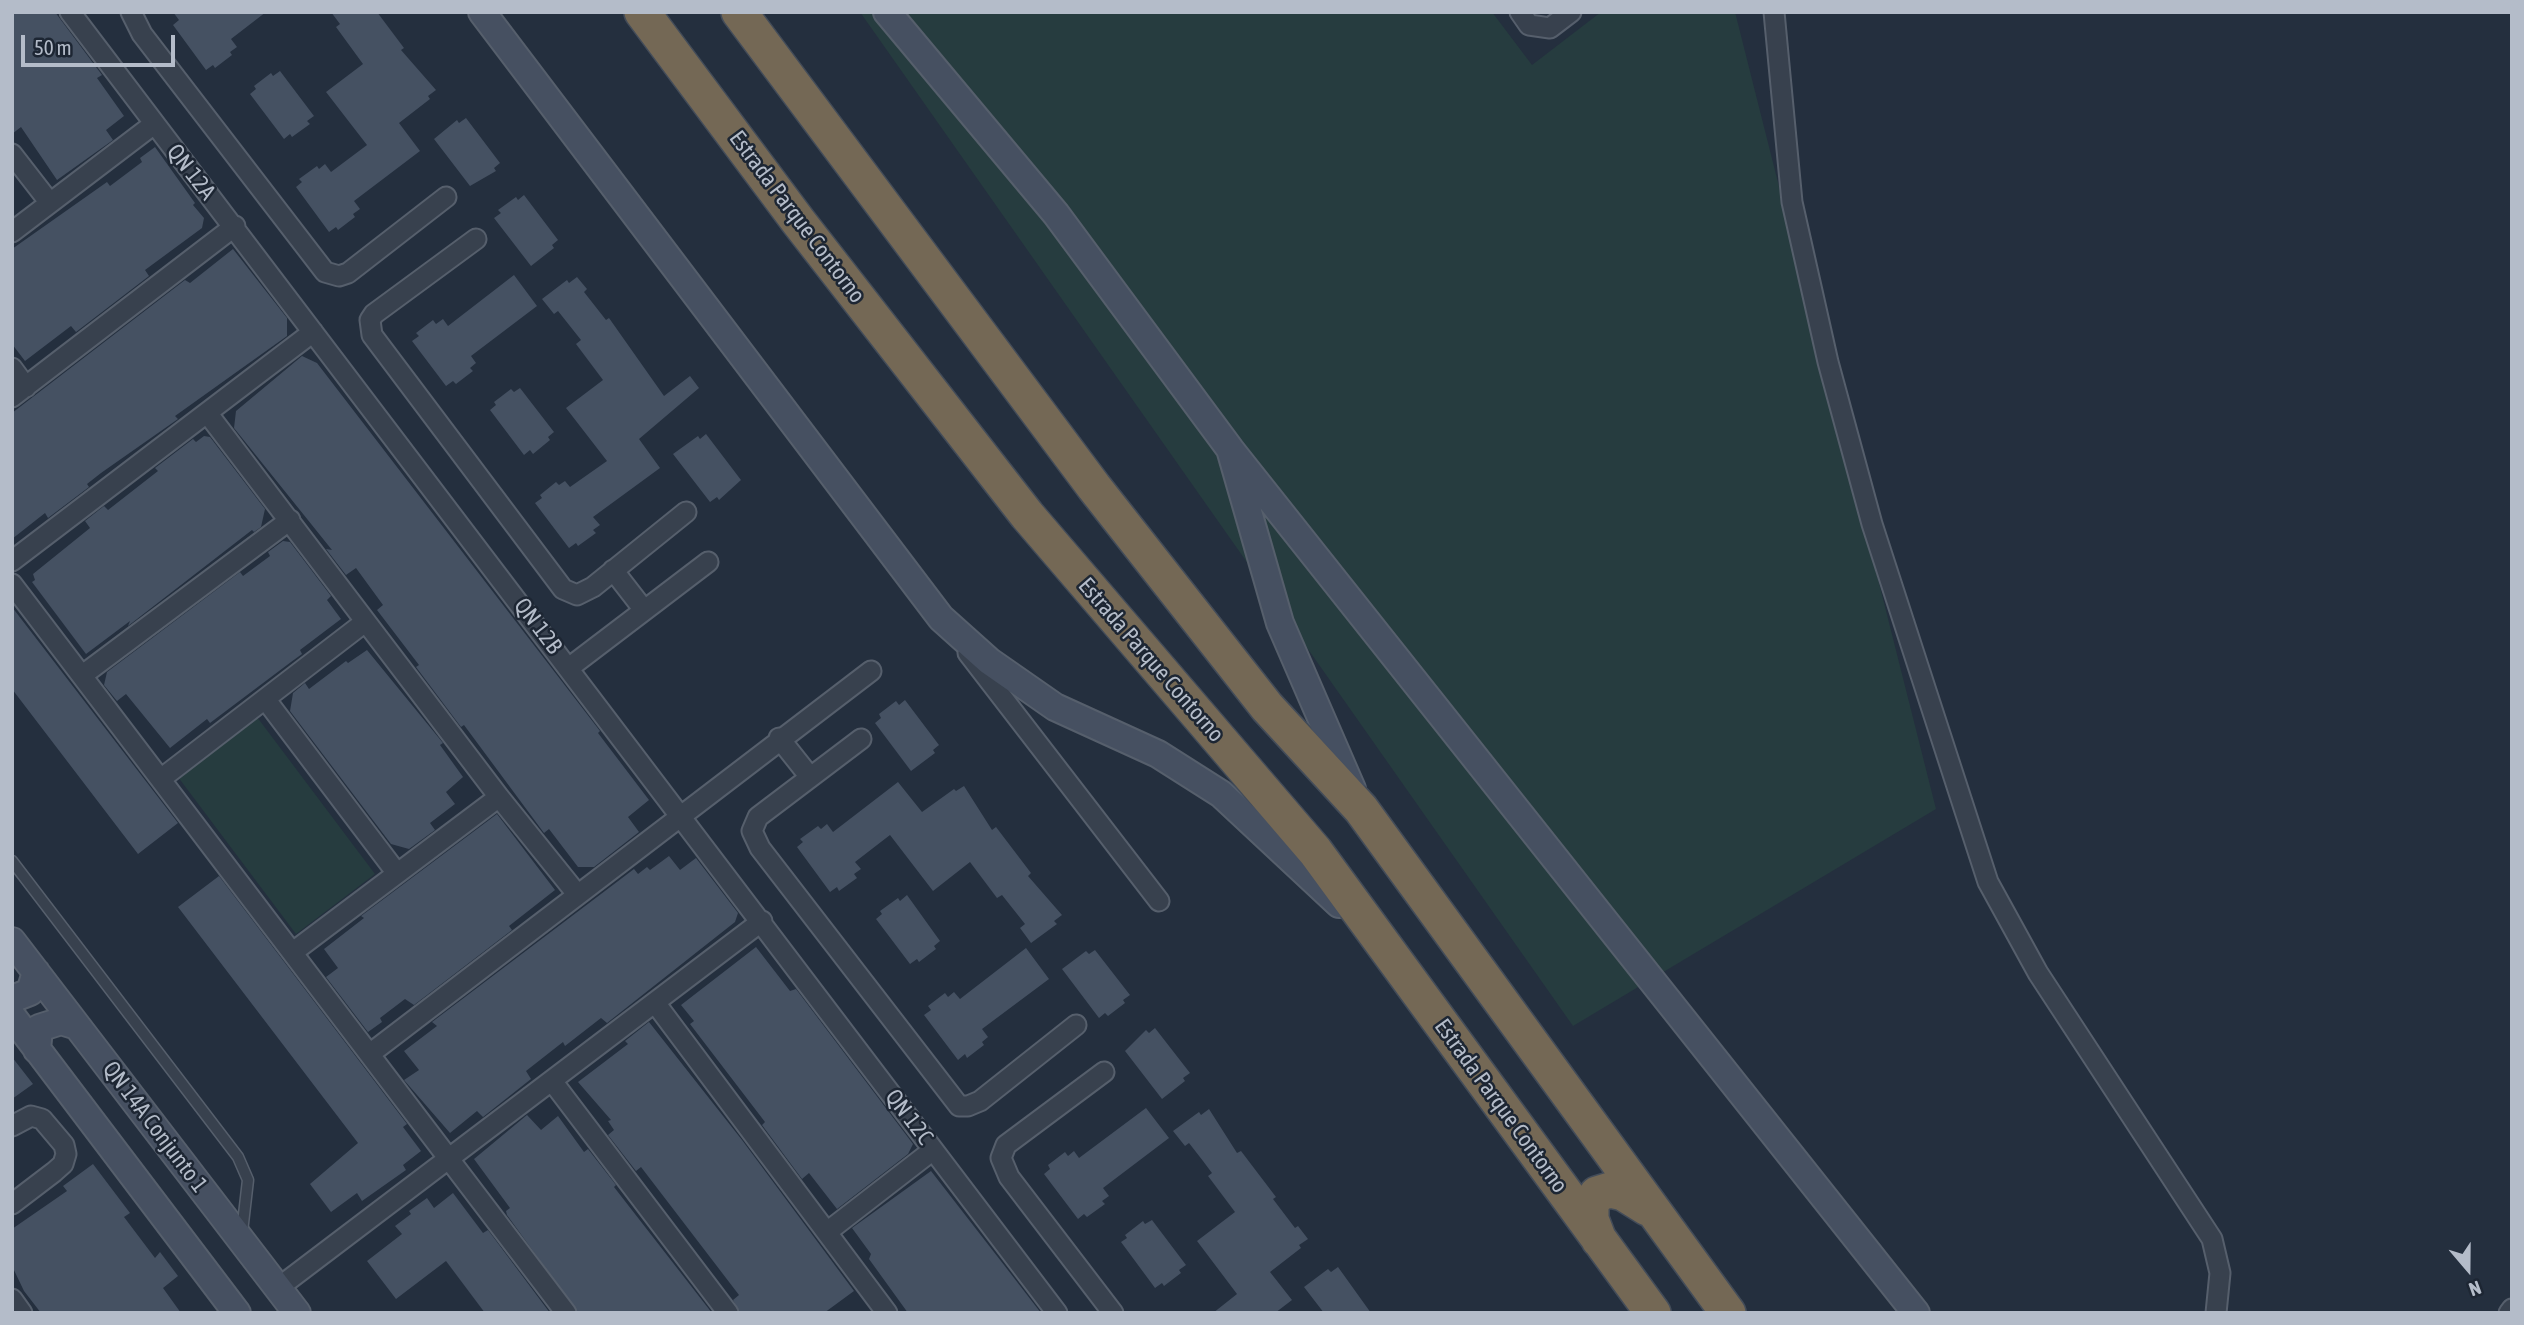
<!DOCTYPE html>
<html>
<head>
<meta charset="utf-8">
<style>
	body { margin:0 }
	#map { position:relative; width:2524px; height:1325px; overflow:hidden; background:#242f3e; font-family:"Asap Condensed",sans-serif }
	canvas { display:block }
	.frame { position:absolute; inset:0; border:14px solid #b4bcc9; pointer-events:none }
	.north { position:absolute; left:2433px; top:1234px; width:70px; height:70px; -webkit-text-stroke:5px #1d2633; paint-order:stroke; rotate:160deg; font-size:19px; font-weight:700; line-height:28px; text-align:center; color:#b4bcc9 }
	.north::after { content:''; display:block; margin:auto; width:24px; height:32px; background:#b4bcc9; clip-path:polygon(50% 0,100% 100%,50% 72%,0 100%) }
	.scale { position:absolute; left:21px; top:35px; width:154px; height:32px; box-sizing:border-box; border:4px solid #b4bcc9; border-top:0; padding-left:9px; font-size:21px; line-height:24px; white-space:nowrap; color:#b4bcc9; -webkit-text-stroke:5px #1d2633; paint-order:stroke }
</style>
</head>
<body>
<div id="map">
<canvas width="2524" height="1325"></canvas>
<div class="frame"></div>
<div class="north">N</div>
<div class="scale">50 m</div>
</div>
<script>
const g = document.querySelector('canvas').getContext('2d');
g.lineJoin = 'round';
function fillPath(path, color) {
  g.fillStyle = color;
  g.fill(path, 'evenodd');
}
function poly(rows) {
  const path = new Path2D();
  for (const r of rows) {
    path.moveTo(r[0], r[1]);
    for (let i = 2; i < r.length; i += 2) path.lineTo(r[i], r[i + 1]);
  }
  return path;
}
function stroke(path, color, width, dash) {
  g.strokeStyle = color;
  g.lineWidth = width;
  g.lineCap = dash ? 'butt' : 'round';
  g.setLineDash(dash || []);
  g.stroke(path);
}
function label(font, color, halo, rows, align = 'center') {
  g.font = font + ' "Asap Condensed",sans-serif';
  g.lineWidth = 5;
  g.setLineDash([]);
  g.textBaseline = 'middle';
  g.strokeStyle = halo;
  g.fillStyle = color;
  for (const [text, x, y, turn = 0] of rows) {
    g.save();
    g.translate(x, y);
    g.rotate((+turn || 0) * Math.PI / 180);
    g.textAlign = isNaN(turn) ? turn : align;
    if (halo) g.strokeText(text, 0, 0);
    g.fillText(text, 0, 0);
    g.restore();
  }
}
fillPath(poly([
	[860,12,1492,12,1532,65,1601,12,1735,12,1936,809,1573,1026],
	[257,717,375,874,296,934,178,777]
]), '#263c3f');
fillPath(poly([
	[12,12,55,12,102,75,97,78,124,116,106,130,113,140,57,180,21,127,12,134],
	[173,12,266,12,231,39,237,47,230,52,232,55,215,68,213,65,206,70,173,25,179,20],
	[331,12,377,12,404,48,401,50,436,90,428,96,430,99,399,123,420,151,354,201,360,209,353,214,355,217,338,230,336,227,329,232,296,187,302,182,299,179,317,166,319,169,325,164,331,172,367,145,326,92,363,64,336,27,340,24],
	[280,71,314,116,307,121,310,124,292,137,290,134,284,139,250,94,256,89,254,86,271,73,273,76],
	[466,118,500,163,494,168,496,171,470,186,434,139,457,120,459,123],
	[155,147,195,203,193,205,204,218,202,228,145,270,149,276,76,332,71,326,25,361,12,344,12,249,107,182,110,186,142,162,140,158],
	[524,195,558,240,552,245,554,248,531,266,494,218,501,213,498,210,516,197,518,200],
	[233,249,287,318,287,336,175,416,178,419,101,473,87,484,89,487,48,518,45,513,12,539,12,413,185,280,190,283],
	[514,275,537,306,471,356,476,363,470,368,473,371,456,384,453,381,446,386,412,341,419,336,416,333,433,320,436,324,443,319,448,326],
	[577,277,587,289,584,292,606,320,609,318,664,396,690,376,699,388,639,439,660,468,593,517,600,525,593,530,596,533,578,546,576,543,569,548,535,503,542,498,540,495,556,482,559,485,565,481,570,487,607,461,566,408,603,380,576,344,581,340,558,311,554,314,542,299,567,280,569,283],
	[302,356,317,363,600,731,598,733,649,800,628,817,639,832,594,867,578,867,549,829,544,833,464,725,461,727,416,667,419,665,377,610,383,605,356,568,346,575,326,549,332,550,234,428,236,411],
	[520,388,554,432,548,437,550,440,533,454,530,450,524,455,490,410,496,405,494,402,511,389,514,392],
	[706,434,741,480,719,500,717,497,710,502,673,454,698,436,700,439],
	[204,436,210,437,265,509,261,527,254,532,252,530,128,626,130,621,86,654,32,582,35,580,33,574,90,528,85,521,104,506,108,510,158,471,155,468,193,439,196,442],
	[283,541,290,542,331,596,327,600,341,619,300,650,302,654,291,662,210,723,207,719,170,748,126,694,117,701,104,685,107,672,240,572,243,576,270,556,268,552],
	[12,607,178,823,138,854,12,689],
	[367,650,443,743,440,745,463,777,446,792,455,804,430,823,435,830,409,849,391,844,290,711,293,693,305,683,309,689,346,661,348,663],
	[905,700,939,745,933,750,935,753,911,771,875,723,881,718,879,714,896,701,899,705],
	[898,782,922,812,954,789,956,791,964,786,992,830,996,827,1031,873,1028,876,1062,915,1054,921,1057,924,1031,943,1020,928,1025,924,1002,895,997,898,970,862,933,891,890,835,855,862,861,869,854,874,857,878,839,891,837,887,830,892,797,847,803,842,800,839,818,826,821,829,827,824,833,832],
	[497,814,555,890,509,926,512,930,414,1005,405,999,380,1018,382,1022,368,1032,326,977,338,968,324,949,364,918,361,916],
	[669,856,680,870,696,858,738,913,735,922,607,1023,601,1018,565,1046,563,1042,526,1071,531,1079,483,1117,477,1111,450,1133,404,1080,419,1070,404,1051,437,1026,432,1022,634,869,638,874,647,867,650,870],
	[219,876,407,1124,403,1127,421,1151,403,1165,406,1170,362,1201,357,1193,331,1212,310,1184,358,1143,178,907],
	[907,895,940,941,934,946,936,949,919,962,917,959,910,964,876,919,882,914,880,911,898,898,900,901],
	[756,947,790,991,796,989,913,1144,908,1154,837,1209,809,1173,802,1179,762,1125,765,1122,690,1024,694,1021,681,1005],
	[1026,948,1049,979,982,1029,988,1037,982,1042,984,1045,967,1058,965,1054,958,1060,924,1015,931,1010,928,1006,945,993,948,997,954,992,960,999],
	[1095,950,1130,995,1123,1000,1125,1003,1108,1016,1105,1013,1099,1018,1062,969,1086,951,1089,954],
	[649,1022,742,1140,854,1291,824,1313,740,1313,733,1300,739,1295,641,1167,636,1171,608,1135,614,1130,608,1121,611,1120,578,1082,628,1044,625,1041],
	[1155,1028,1190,1073,1183,1078,1185,1081,1162,1099,1125,1051,1146,1030,1149,1033],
	[12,1057,33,1084,12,1099],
	[1146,1108,1169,1138,1103,1188,1109,1196,1102,1201,1105,1204,1087,1217,1084,1214,1078,1219,1044,1174,1050,1169,1048,1165,1065,1152,1068,1156,1074,1151,1079,1158],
	[1209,1109,1237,1153,1241,1151,1276,1197,1273,1199,1295,1228,1298,1226,1308,1239,1299,1245,1301,1248,1270,1272,1292,1300,1275,1313,1213,1313,1237,1294,1197,1241,1235,1212,1208,1176,1212,1173,1203,1161,1189,1143,1185,1146,1173,1131,1199,1112,1201,1115],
	[527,1115,541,1130,558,1116,584,1152,588,1149,616,1185,614,1187,712,1313,578,1313,507,1215,506,1211,510,1208,474,1159],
	[93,1164,130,1213,124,1217,155,1258,160,1252,178,1276,163,1288,181,1313,41,1313,24,1291,12,1266,12,1229,67,1191,63,1186],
	[931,1171,1004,1265,1041,1313,908,1313,869,1259,871,1254,852,1228],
	[453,1193,483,1233,488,1230,550,1313,485,1313,446,1261,396,1299,367,1261,402,1234,395,1226,411,1214,409,1211,427,1198,434,1208],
	[1152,1220,1186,1265,1179,1270,1181,1273,1164,1286,1162,1283,1155,1288,1121,1242,1127,1238,1125,1235,1143,1221,1145,1224],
	[1338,1267,1371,1313,1324,1313,1304,1287,1328,1269,1331,1272]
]), '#455162');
const lane = poly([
	[12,861,238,1157,248,1180,242,1232]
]);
const street = poly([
	[70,12,1057,1313],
	[131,12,142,34,325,272,339,276,348,273,446,197],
	[1520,12,1529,25,1550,28,1571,12],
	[1774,12,1792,202,1828,362,1872,524,1988,882,2038,973,2212,1239,2220,1273,2216,1313],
	[12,154,50,203],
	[12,232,154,124],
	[476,239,374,314,370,320,372,335,563,589,577,595,593,587,686,512],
	[12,368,26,387],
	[12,397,235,226],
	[208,414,499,797,577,894],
	[12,561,313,332],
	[613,570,644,610],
	[12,584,566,1313],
	[968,653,1159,901],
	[570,667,708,562],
	[84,674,290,520],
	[266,700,396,872],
	[779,738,810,777],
	[861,739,758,817,752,831,760,848,959,1106,968,1106,980,1101,1076,1025],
	[162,778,365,622],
	[293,952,499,797],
	[656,1004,887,1313],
	[371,1053,871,671],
	[1104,1072,1006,1145,1001,1158,1009,1177,1113,1313],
	[552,1081,728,1313],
	[12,1126,31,1116,42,1119,64,1145,66,1154,63,1164,54,1172,12,1204],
	[827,1232,933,1150],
	[278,1288,762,921],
	[12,1299,22,1313],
	[2509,1313,2512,1309]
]);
const secondary = poly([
	[482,12,941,618,989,661,1055,707,1158,754,1221,794,1339,904],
	[887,12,1056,214,1230,449,1280,623,1352,789],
	[1230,449,1916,1313],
	[12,941,297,1313],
	[12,999,30,992,36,972],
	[12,1016,237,1313],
	[37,1050,39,1028,61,1021,77,1026]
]);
const highway = poly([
	[642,12,798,221,1027,515,1315,851,1653,1313],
	[739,12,1094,487,1267,707,1361,809,1728,1313],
	[1599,1240,1591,1219,1591,1205,1597,1194,1610,1190,1623,1193,1647,1208]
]);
stroke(lane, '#565f6c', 13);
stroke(street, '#565f6c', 23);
stroke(secondary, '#565f6c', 30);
stroke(highway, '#434c59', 38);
stroke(lane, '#38414e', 10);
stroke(street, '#38414e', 19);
stroke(secondary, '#465061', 26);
stroke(highway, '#746855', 35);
label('23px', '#b4bcc9', '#1d2633', [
	["QN 12A",191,172,52],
	["Estrada Parque Contorno",797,217,53],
	["QN 12B",538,626,53],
	["Estrada Parque Contorno",1151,660,49],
	["Estrada Parque Contorno",1501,1106,54],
	["QN 12C",909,1117,53],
	["QN 14A Conjunto 1",155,1127,53]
]);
</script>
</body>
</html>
